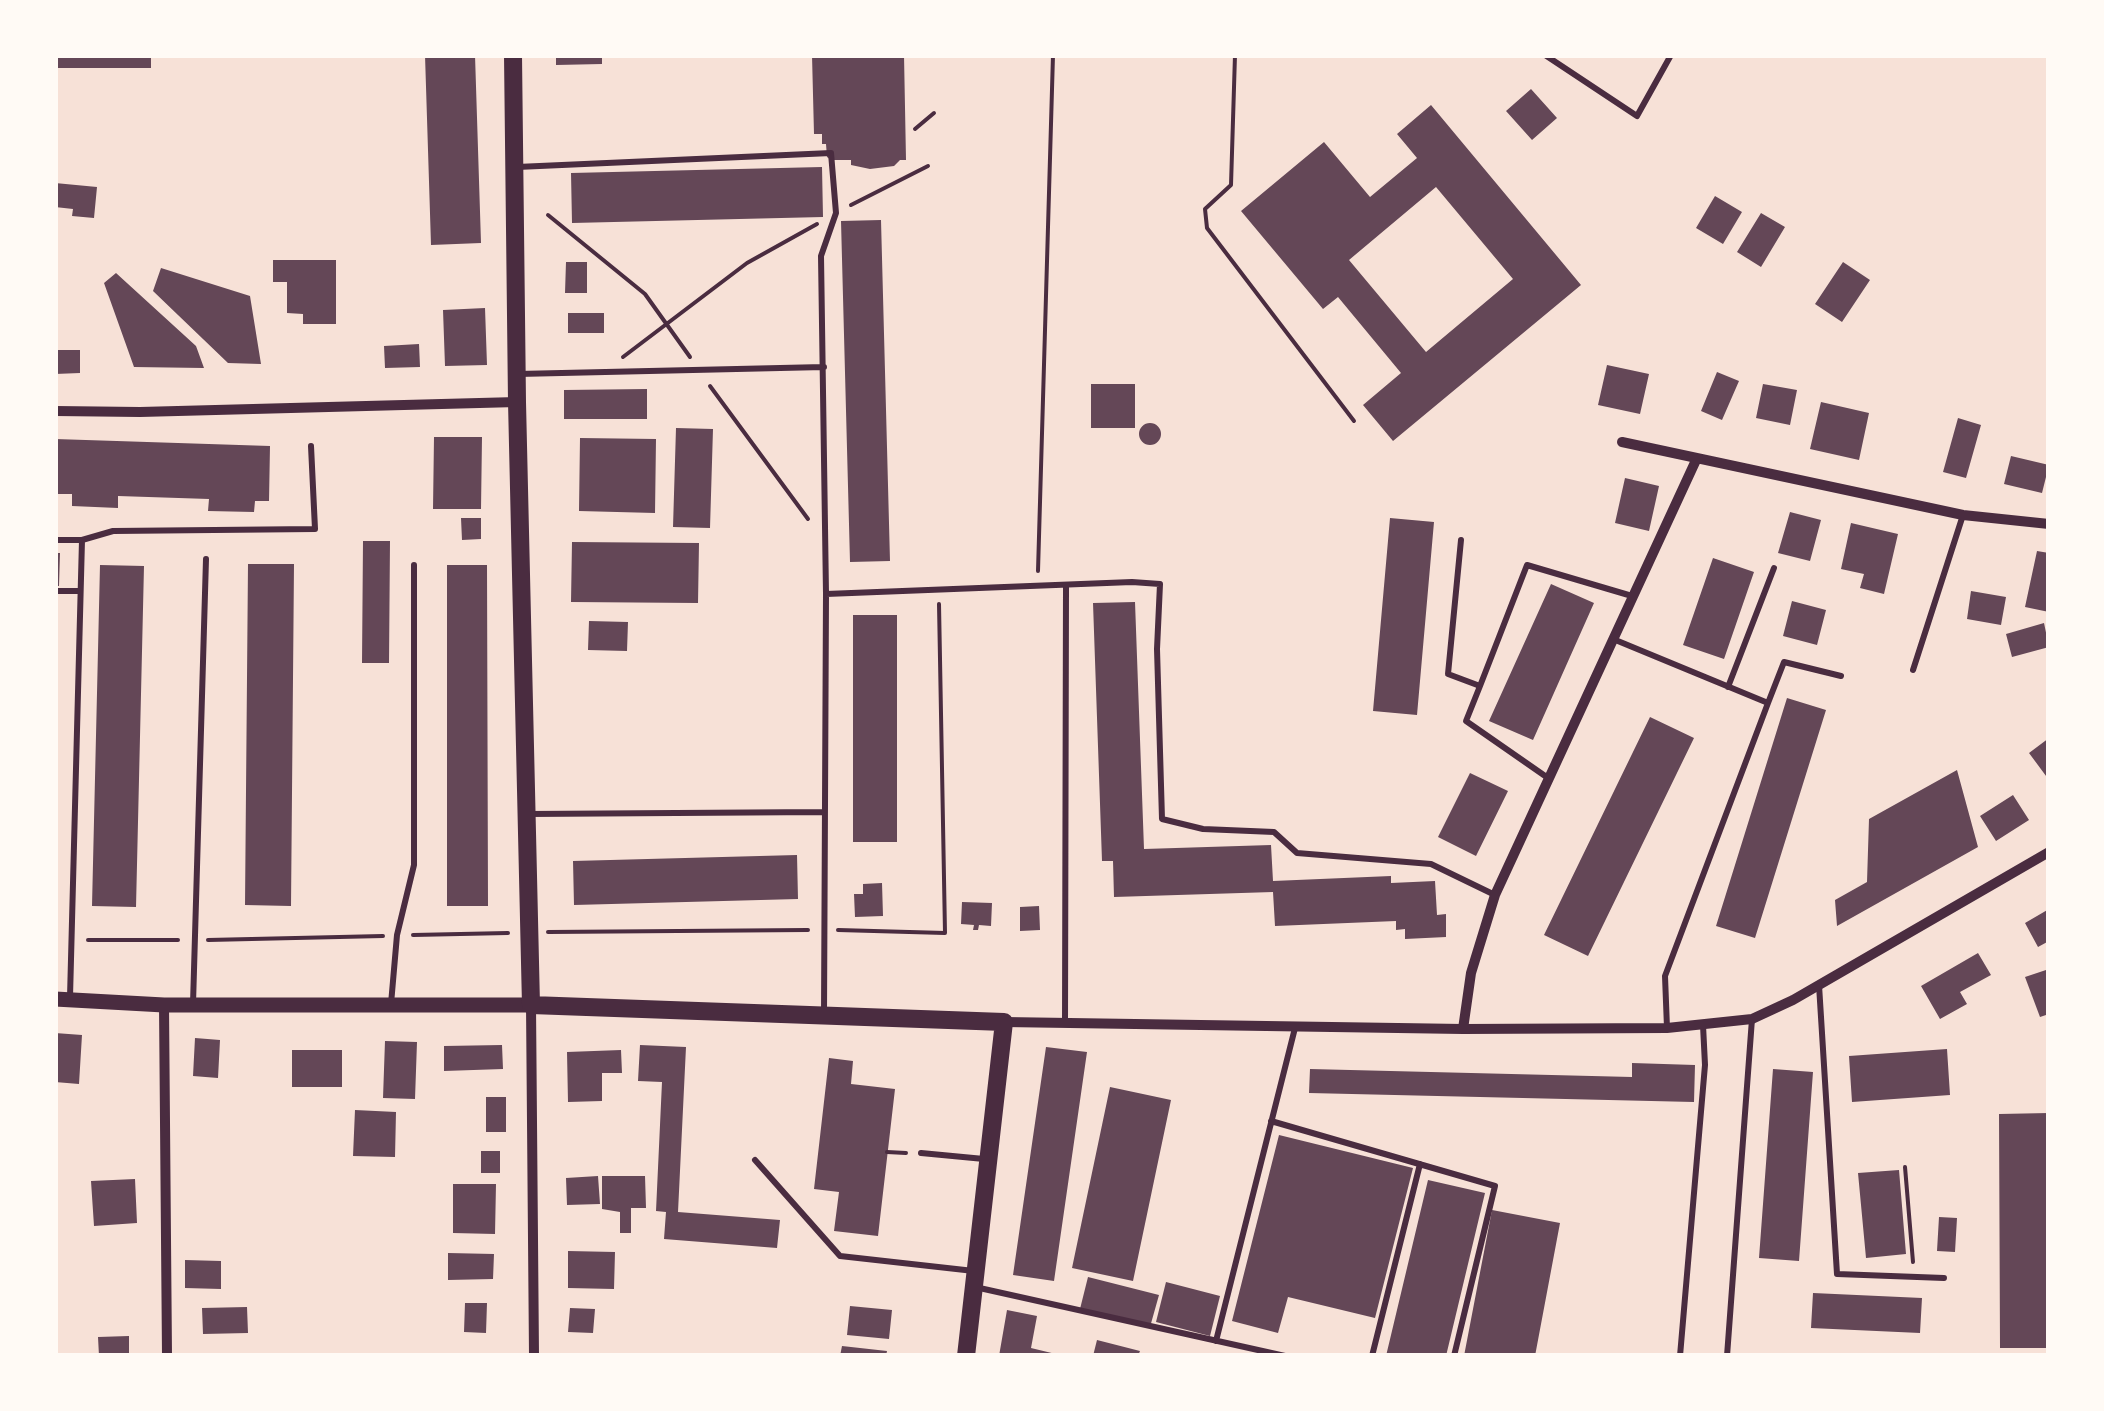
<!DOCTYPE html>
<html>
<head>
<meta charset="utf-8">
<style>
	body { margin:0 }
	#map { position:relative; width:2104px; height:1411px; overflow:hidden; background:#f7e1d7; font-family:"Alegreya Sans",sans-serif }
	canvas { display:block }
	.frame { position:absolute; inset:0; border:58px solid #fffaf5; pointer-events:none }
</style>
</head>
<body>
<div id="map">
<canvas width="2104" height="1411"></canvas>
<div class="frame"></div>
</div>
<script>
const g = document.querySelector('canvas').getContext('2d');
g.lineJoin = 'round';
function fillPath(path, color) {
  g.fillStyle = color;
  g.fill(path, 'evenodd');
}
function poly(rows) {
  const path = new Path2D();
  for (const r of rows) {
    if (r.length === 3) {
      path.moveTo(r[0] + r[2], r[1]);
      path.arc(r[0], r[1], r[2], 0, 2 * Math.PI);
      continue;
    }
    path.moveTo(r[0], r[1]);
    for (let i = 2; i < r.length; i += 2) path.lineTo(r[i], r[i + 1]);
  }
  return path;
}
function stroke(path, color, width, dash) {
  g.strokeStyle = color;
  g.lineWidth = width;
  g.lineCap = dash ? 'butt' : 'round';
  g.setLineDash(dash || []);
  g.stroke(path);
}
fillPath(poly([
	[55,55,151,55,151,68,55,68],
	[425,55,475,55,481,243,431,245],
	[556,55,602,55,602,64,556,65],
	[812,55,904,55,906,160,900,160,894,166,870,169,851,165,851,160,831,160,827,157,826,144,822,144,822,134,814,134],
	[1531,89,1557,118,1532,140,1506,111],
	[1431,105,1581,285,1393,441,1363,405,1401,373,1338,297,1323,309,1241,211,1324,142,1370,197,1417,158,1397,134],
	[1436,187,1513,279,1426,352,1349,260],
	[822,167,823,217,572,223,571,173],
	[55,183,97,187,94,218,72,216,73,209,55,207],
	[1715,196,1742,212,1723,244,1696,228],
	[1761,213,1785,227,1761,267,1737,252],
	[881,220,890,561,850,562,841,221],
	[273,260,336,260,336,324,303,324,303,314,287,313,287,282,273,282],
	[566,262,587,262,587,293,565,293],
	[1843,262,1870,280,1842,322,1815,304],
	[161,268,250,296,261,364,228,363,153,291],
	[116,273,196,346,204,368,134,367,104,283],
	[485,308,487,365,445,366,443,310],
	[568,313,604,313,604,333,568,333],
	[419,344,420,367,385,368,384,346],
	[55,350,80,350,80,373,55,374],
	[1607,365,1649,374,1640,414,1598,405],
	[1717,372,1739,381,1722,420,1701,411],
	[1091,384,1135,384,1135,428,1091,428],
	[1763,384,1797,390,1790,425,1756,418],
	[647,389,647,419,564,419,564,390],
	[1821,402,1869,413,1859,460,1810,449],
	[1958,418,1981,425,1966,478,1943,472],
	[1150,434,11],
	[676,428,713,429,710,528,673,527],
	[434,437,482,437,481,509,433,509],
	[580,438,656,439,655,513,579,511],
	[55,439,270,446,269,501,255,501,254,512,208,511,209,499,118,496,118,508,72,506,72,494,55,494],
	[2011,456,2049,465,2042,493,2004,484],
	[1625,478,1659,486,1649,531,1615,523],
	[1790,512,1821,520,1810,561,1778,553],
	[461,518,481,518,481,539,462,540],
	[1390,518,1434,522,1417,715,1373,711],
	[1851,523,1898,534,1884,594,1860,588,1864,574,1841,569],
	[363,541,390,541,389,663,362,663],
	[572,542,699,543,698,603,571,602],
	[2037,551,2049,553,2049,612,2025,607],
	[55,553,60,553,59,586,55,586],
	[1713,558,1754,572,1724,659,1683,645],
	[248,564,294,564,291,906,245,905],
	[100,565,144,566,136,907,92,906],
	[447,565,487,565,488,906,447,906],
	[1551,584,1594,603,1533,740,1489,721],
	[1971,591,2006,597,2001,625,1967,619],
	[1792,601,1826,610,1817,645,1783,636],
	[1135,602,1144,849,1271,845,1273,881,1391,876,1391,883,1435,881,1437,915,1446,914,1446,937,1405,939,1405,929,1396,930,1396,921,1275,926,1273,892,1114,897,1113,861,1102,861,1093,603],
	[853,615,897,615,897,842,853,842],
	[589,621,628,622,627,651,588,650],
	[2044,623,2049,647,2012,657,2006,634],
	[1787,698,1826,710,1755,938,1716,926],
	[1650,717,1694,738,1588,956,1544,935],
	[2049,738,2049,780,2029,753],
	[1957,770,1978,847,1837,926,1835,900,1867,882,1869,819],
	[1470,773,1508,791,1476,856,1438,837],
	[2013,795,2029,820,1996,841,1980,816],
	[797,855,798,899,574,905,573,861],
	[882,883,883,916,855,917,854,894,863,894,863,884],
	[962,902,992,903,991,926,979,925,978,930,973,930,974,925,961,924],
	[1039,906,1040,930,1020,931,1020,907],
	[2049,909,2049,941,2038,947,2025,923],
	[1978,953,1991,975,1960,992,1967,1004,1940,1019,1921,986],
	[2049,969,2049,1014,2040,1017,2025,977],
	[55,1033,82,1035,79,1084,55,1082],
	[195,1038,220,1040,218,1078,193,1076],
	[385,1041,417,1042,415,1099,383,1098],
	[502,1045,503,1069,444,1071,444,1046],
	[640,1045,686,1047,678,1212,780,1220,777,1248,664,1239,666,1212,656,1211,662,1082,638,1081],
	[1046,1047,1087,1052,1054,1281,1013,1275],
	[1947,1049,1950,1095,1852,1102,1849,1056],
	[292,1050,342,1050,342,1087,292,1087],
	[621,1050,622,1073,602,1073,602,1101,568,1102,567,1052],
	[829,1058,853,1061,851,1084,895,1089,878,1236,834,1231,839,1192,814,1189],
	[1632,1063,1695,1065,1694,1102,1309,1093,1310,1069,1632,1077],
	[1773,1069,1813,1072,1799,1261,1759,1258],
	[1110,1087,1171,1100,1133,1281,1072,1268],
	[486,1097,506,1097,506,1132,486,1132],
	[355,1110,396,1112,395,1157,353,1156],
	[2049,1113,2049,1348,2000,1348,1999,1114],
	[1279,1135,1413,1168,1375,1318,1288,1297,1278,1333,1232,1321],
	[481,1151,500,1151,500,1173,481,1173],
	[1899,1170,1906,1254,1866,1258,1858,1173],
	[598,1176,600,1204,567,1205,566,1178],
	[602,1176,645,1176,646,1208,631,1208,631,1233,620,1233,620,1212,602,1209],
	[135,1179,137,1223,94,1226,91,1181],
	[1428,1180,1485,1193,1446,1356,1386,1356],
	[453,1184,496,1184,495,1234,453,1233],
	[1492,1210,1560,1223,1535,1356,1464,1356],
	[1939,1217,1957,1218,1955,1252,1937,1251],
	[568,1251,615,1252,614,1289,568,1288],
	[448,1253,494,1254,493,1279,448,1280],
	[185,1260,221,1261,221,1289,185,1288],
	[1088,1277,1159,1295,1150,1327,1080,1309],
	[1166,1282,1220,1296,1210,1336,1156,1322],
	[1813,1293,1922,1298,1920,1333,1811,1328],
	[465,1303,487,1303,486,1333,464,1332],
	[850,1306,892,1310,889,1339,847,1335],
	[247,1307,248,1333,203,1334,202,1308],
	[570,1308,595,1309,593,1333,568,1332],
	[1007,1310,1037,1316,1031,1348,1064,1356,999,1356],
	[129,1336,129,1356,99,1356,98,1337],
	[1097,1340,1140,1351,1138,1356,1093,1356],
	[842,1346,887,1351,886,1356,840,1356]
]), '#644757');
stroke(poly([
	[1235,55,1231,185,1205,209,1207,228,1354,421],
	[915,129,934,113],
	[851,205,928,166],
	[548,215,645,294,690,357],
	[623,357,747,263,817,224],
	[710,386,808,519],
	[1038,571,1053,55],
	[838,930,945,933,939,604],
	[548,932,808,930],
	[413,935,508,933],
	[88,940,178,940],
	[208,940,383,936],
	[887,1152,906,1153],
	[1905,1167,1913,1262]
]), '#4a2c40', 4);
stroke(poly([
	[1545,55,1637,116,1671,55],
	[517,167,831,153,836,213,821,256,826,594,824,1014],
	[518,374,824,367],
	[55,540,82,540,70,997],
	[82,540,113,531,315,529,311,446],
	[1461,540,1448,674,1480,686,1527,565,1632,596],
	[55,591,80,591],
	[826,594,1132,582,1160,584,1157,649,1162,819,1203,829,1274,832,1297,853,1431,864,1495,895],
	[1613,639,1768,703,1665,976,1667,1028],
	[1913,670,1963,515],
	[1480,686,1466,721,1548,778],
	[1728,687,1774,568],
	[1768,703,1784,662,1841,676],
	[529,814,823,812],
	[1819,985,1837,1274,1944,1278],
	[193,1004,206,559],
	[391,1004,397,935,414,865,414,565],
	[1065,1023,1066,585],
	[1271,1121,1495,1186,1454,1356],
	[921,1153,984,1159],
	[755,1160,840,1256,974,1271],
	[975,1287,1285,1356],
	[1216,1341,1295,1028],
	[1372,1356,1420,1164],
	[1680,1356,1705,1065,1703,1025],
	[1727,1356,1752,1019]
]), '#4a2c40', 6);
stroke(poly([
	[55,411,140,412,517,402],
	[1622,442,1963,515,2049,524],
	[164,1005,167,1356],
	[531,1005,534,1356],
	[1004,1022,1463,1029,1667,1028,1752,1019,1793,1000,2049,852],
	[1463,1029,1471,973,1495,895,1697,458]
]), '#4a2c40', 10);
stroke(poly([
	[55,999,164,1005,531,1005]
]), '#4a2c40', 15);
stroke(poly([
	[513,55,517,402,531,1005,1004,1022,966,1356]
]), '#4a2c40', 18);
</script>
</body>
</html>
